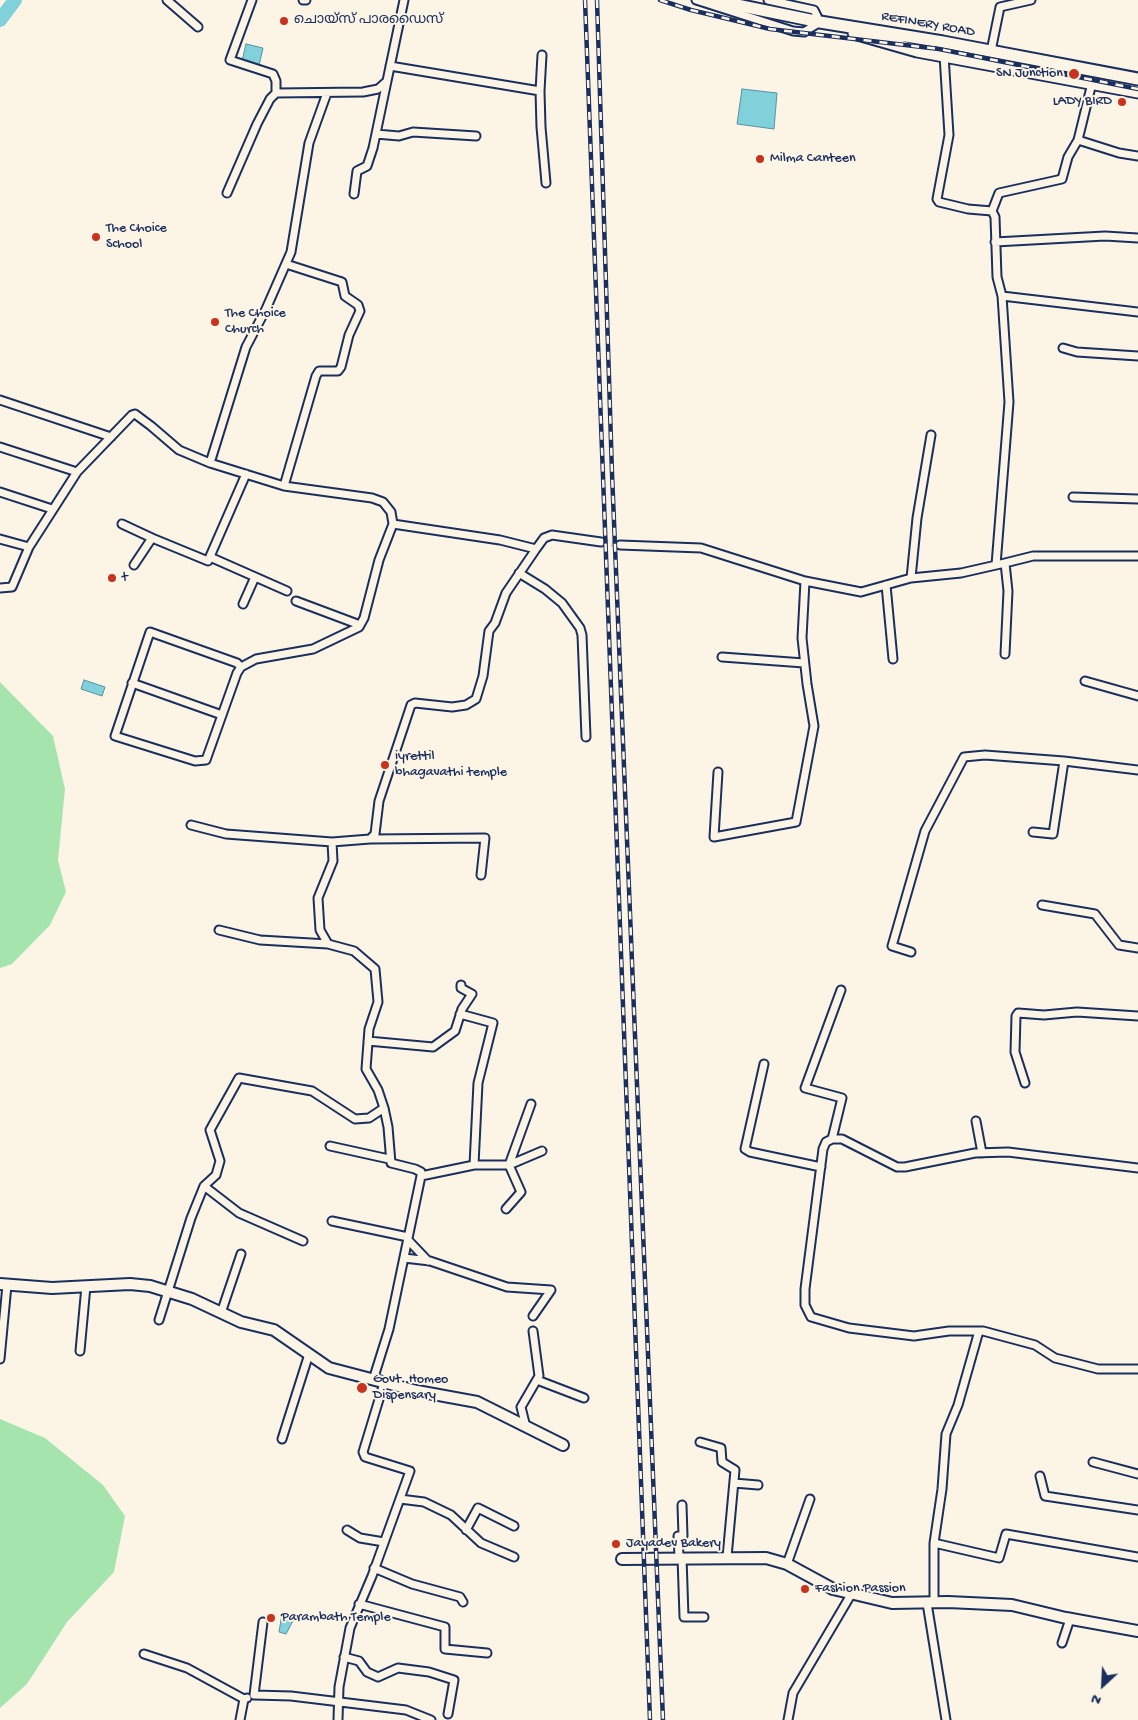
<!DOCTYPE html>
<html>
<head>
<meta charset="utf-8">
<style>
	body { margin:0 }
	#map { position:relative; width:1138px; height:1720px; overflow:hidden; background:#fcf5e5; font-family:"Gochi Hand",sans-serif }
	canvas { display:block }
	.north { position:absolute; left:1078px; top:1660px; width:50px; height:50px; -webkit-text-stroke:4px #fcf5e5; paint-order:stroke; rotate:205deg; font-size:14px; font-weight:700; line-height:20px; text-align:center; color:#1b2f5e }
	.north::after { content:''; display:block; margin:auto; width:18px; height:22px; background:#1b2f5e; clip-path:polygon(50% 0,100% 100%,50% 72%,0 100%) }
</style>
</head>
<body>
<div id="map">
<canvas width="1138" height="1720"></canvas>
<div class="north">N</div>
</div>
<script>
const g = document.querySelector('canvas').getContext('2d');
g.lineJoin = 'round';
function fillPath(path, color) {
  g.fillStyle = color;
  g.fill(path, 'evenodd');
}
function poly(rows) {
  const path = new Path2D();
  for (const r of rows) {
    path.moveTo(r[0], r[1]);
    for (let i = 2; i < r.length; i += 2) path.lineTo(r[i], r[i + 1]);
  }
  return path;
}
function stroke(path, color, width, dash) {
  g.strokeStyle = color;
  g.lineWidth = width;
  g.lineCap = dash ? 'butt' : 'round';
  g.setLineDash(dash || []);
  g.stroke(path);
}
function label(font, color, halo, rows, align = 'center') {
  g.font = font + ' "Gochi Hand","Noto Sans Malayalam",sans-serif';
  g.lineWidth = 4;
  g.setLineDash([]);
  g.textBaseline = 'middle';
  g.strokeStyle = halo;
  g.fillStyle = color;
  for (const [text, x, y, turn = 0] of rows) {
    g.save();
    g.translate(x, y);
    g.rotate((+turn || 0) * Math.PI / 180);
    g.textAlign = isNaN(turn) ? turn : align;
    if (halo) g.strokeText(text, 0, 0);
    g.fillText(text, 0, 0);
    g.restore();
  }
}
fillPath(poly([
	[0,682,53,736,65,789,58,860,66,892,50,925,12,964,0,968],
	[0,1419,45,1438,103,1485,125,1516,114,1572,67,1622,27,1684,0,1708]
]), '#a5e5ad');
const water = poly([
	[246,44,263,48,259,66,242,61,246,44],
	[742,89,777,93,774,129,737,124,742,89],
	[84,680,105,687,102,696,81,689,84,680],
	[282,1614,295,1617,286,1634,279,1632,282,1614]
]);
fillPath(water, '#80d1da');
stroke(water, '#5890a8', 1);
stroke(poly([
	[0,20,15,0]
]), '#80d1da', 14);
stroke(poly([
	[601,542,620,545]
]), '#cfcdca', 7, [7, 3.5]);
const minor = poly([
	[167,0,198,27],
	[252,0,230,60,273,74,276,81,276,93],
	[303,0,306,0],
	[696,0,793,31,804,32,820,22,814,10,768,0],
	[991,51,1000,7,1031,0],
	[944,55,949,135,937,199,939,202,968,209,992,211,995,217,997,277,1002,296,1009,402,996,565],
	[390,66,540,91,541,127,546,183],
	[540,91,542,55],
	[376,134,399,136,413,132,476,136],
	[1078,140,1119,153,1138,156],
	[227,193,257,124,270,99,276,93,363,92,378,89,387,81,404,0],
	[354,194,357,171,367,166,373,148,387,81],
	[992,211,999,193,1062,179,1068,157,1078,140,1092,83],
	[995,242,1105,236,1138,238],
	[1002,296,1138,312],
	[1063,348,1077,352,1138,356],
	[0,400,111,437],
	[0,447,77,472],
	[284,486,316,376,319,371,338,371,341,367,349,335,360,311,358,305,345,296,342,282,286,264],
	[0,492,52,509],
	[1073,497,1138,499],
	[122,524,152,538],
	[393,524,500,540,536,549,544,538,552,535,601,542],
	[0,539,29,547],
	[620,545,701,548,805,581,861,592,911,578,961,573,1005,563],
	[210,557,287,591],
	[134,565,152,538,208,561,246,474],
	[519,573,545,589,562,603,580,628,582,635,586,737],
	[911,578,917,518,931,435],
	[886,585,893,659],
	[0,588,12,587,29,547,77,472,132,415,135,414,151,426,179,450,210,463],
	[296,601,360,625],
	[243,604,255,577],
	[1005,654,1008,591,1005,563,1033,556,1138,556],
	[722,657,804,663],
	[241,667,237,663,150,632,115,736,195,761,206,760,237,673,241,667,256,659,313,649,359,627,364,618,379,560,393,524,391,512,383,502,372,498,284,486,210,463,246,347,266,309,291,252,309,143,327,93],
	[1085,681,1138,696],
	[132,683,222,715],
	[718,772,714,837,796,822,814,726,807,684,802,638,805,581],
	[191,825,226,834,332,842],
	[1033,832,1053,834,1064,761,1138,770],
	[370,839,485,838,481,875],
	[1042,905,1095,914,1119,945,1138,948],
	[219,930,260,940,328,944],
	[911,952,892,946,925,831,964,757,985,755,1064,761],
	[460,1014,493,1023,478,1083,474,1165,509,1165,531,1104],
	[368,1041,433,1047,455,1031,462,1009,472,994,461,988,461,985],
	[764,1064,745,1149,750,1152,821,1167],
	[1025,1083,1015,1052,1016,1016,1018,1013,1044,1015,1077,1012,1138,1016],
	[976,1121,982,1153],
	[832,1139,842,1098,805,1088,841,990],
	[330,1146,389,1159],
	[1138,1168,1008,1152,975,1153,905,1167,897,1167,842,1139,832,1139,826,1142,823,1149,805,1289,805,1305,811,1317,849,1328,914,1336,949,1331,983,1331,1035,1345,1055,1358,1067,1361,1098,1369,1138,1369],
	[421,1176,474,1165],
	[204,1186,239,1213,303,1241],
	[506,1209,521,1192,509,1165,542,1151],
	[332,1221,408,1237],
	[408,1240,428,1261],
	[404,1258,430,1261,507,1287,551,1290,533,1316],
	[221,1313,241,1254],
	[159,1320,191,1218,204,1186,216,1175,220,1161,210,1130,239,1078,312,1091,355,1119,369,1118,384,1108,378,1090,366,1069,369,1029,378,1002,375,969,354,951,328,944,320,930,318,898,333,861,332,842,370,839,375,834,379,801,411,705,415,703,452,707,466,705,476,699,483,676,489,631,495,623,506,593,536,549],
	[80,1351,86,1286],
	[0,1359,7,1285],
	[373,1380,389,1329,421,1176,421,1172,415,1169,391,1163,388,1127,384,1108],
	[537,1380,584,1398],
	[526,1427,521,1407,539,1376,533,1331],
	[282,1439,309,1354],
	[700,1442,721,1448,722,1462,735,1470,727,1557],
	[1093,1462,1138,1474],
	[1040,1476,1045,1496,1138,1510],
	[734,1483,758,1485],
	[400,1499,424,1502,451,1515,481,1543,514,1557],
	[347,1530,360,1538,384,1542],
	[466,1530,478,1508,514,1526],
	[934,1543,942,1489,946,1434,958,1405,979,1331],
	[679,1557,678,1536,683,1536,682,1505],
	[682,1557,684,1617,704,1617],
	[787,1564,810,1499],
	[374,1568,412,1584,460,1597,463,1602],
	[934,1602,934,1543,999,1558,1006,1534,1138,1557],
	[927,1603,946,1720],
	[359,1604,445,1627,445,1649,487,1653],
	[263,1622,254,1695,291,1696,406,1710,431,1720],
	[1062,1643,1070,1619],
	[144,1654,187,1668,244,1699],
	[344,1657,359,1661,367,1672,378,1677,398,1668,429,1672,454,1680,448,1714],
	[240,1720,244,1699,247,1698],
	[338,1720,339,1687,350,1628,372,1576,410,1471,365,1457,363,1452,384,1383],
	[788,1720,793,1693,852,1593]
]);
const secondary = poly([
	[0,1284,52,1288,130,1284,150,1286,192,1299,241,1322,274,1330,329,1368,417,1391,477,1402,563,1445],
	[622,1559,766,1558,787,1564,833,1589,892,1603,948,1602,1012,1605,1066,1618,1138,1631]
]);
const trunk = poly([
	[713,0,820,22,943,42,1138,79],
	[854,33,917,51,1138,92]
]);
stroke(minor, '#1b2f5e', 11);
stroke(secondary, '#1b2f5e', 14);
stroke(trunk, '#1b2f5e', 15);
stroke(minor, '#fcf5e5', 7);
stroke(secondary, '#fcf5e5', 10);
stroke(trunk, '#fcf5e5', 11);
const rail = poly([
	[585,0,650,1720],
	[597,0,612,473,663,1720],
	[660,0,691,10,770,29,939,49,1138,89]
]);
stroke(rail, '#1b2f5e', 4.5);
stroke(rail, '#fcf5e5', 2.5, [8]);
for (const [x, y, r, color] of [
	[284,21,5,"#c8321e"],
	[1074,74,6,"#c8321e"],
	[1122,102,5,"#c8321e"],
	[760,159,5,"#c8321e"],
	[96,237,5,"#c8321e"],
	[215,322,5,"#c8321e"],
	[112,578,5,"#c8321e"],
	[385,765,5,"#c8321e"],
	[362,1388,6,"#c8321e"],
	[616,1544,5,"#c8321e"],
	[805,1589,5,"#c8321e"],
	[271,1618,5,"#c8321e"]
]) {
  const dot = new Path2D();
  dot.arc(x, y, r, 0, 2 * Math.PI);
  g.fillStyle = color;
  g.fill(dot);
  stroke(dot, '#fcf5e5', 2);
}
label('14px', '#1b2f5e', '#fcf5e5', [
	["ചൊയ്സ് പാരഡൈസ്",294,21],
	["SN Junction",1063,74,"right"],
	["LADY BIRD",1112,102,"right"],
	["Milma Canteen",770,159],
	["The Choice",106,229],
	["School",106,245],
	["The Choice",225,314],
	["Church",225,330],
	["t",122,578],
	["iyrettil",395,757],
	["bhagavathi temple",395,773],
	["Govt. Homeo",373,1380],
	["Dispensary",373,1396],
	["Jayadev Bakery",626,1544],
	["Fashion Passion",815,1589],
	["Parambath Temple",281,1618]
], 'left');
label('14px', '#1b2f5e', '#fcf5e5', [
	["REFINERY ROAD",928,25,10]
]);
</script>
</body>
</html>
